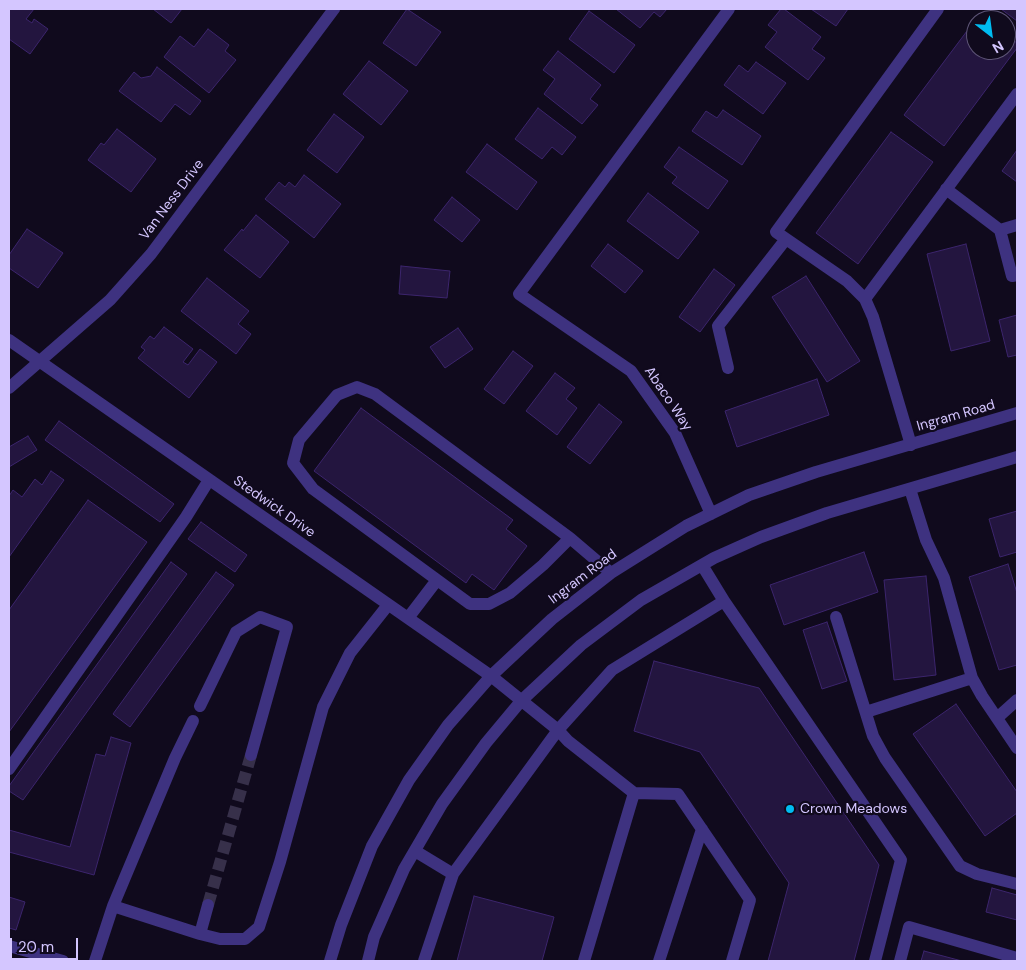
<!DOCTYPE html>
<html>
<head>
<meta charset="utf-8">
<style>
	body { margin:0 }
	#map { position:relative; width:1026px; height:970px; overflow:hidden; background:#100a1d; font-family:"DM Sans",sans-serif }
	canvas { display:block }
	.frame { position:absolute; inset:0; border:10px solid #d4c6ff; pointer-events:none }
	.north { position:absolute; left:966px; top:10px; width:50px; height:50px; box-sizing:border-box; background:#100a1d; border:1px solid #5e5577; border-radius:50%; rotate:150deg; font-size:14px; font-weight:700; line-height:20px; text-align:center; color:#d4c6ff }
	.north::after { content:''; display:block; margin:auto; width:18px; height:22px; background:#00bcf1; clip-path:polygon(50% 0,100% 100%,50% 72%,0 100%) }
	.scale { position:absolute; left:10px; top:938px; width:68px; height:22px; box-sizing:border-box; border:2px solid #d4c6ff; border-top:0; padding-left:6px; font-size:15px; line-height:18px; white-space:nowrap; color:#d4c6ff; -webkit-text-stroke:4px #100a1d; paint-order:stroke }
</style>
</head>
<body>
<div id="map">
<canvas width="1026" height="970"></canvas>
<div class="frame"></div>
<div class="north">N</div>
<div class="scale">20 m</div>
</div>
<script>
const g = document.querySelector('canvas').getContext('2d');
g.lineJoin = 'round';
function fillPath(path, color) {
  g.fillStyle = color;
  g.fill(path, 'evenodd');
}
function poly(rows) {
  const path = new Path2D();
  for (const r of rows) {
    path.moveTo(r[0], r[1]);
    for (let i = 2; i < r.length; i += 2) path.lineTo(r[i], r[i + 1]);
  }
  return path;
}
function stroke(path, color, width, dash) {
  g.strokeStyle = color;
  g.lineWidth = width;
  g.lineCap = dash ? 'butt' : 'round';
  g.setLineDash(dash || []);
  g.stroke(path);
}
function label(font, color, halo, rows, align = 'center') {
  g.font = font + ' "DM Sans",sans-serif';
  g.lineWidth = 4.5;
  g.setLineDash([]);
  g.textBaseline = 'middle';
  g.strokeStyle = halo;
  g.fillStyle = color;
  for (const [text, x, y, turn = 0] of rows) {
    g.save();
    g.translate(x, y);
    g.rotate((+turn || 0) * Math.PI / 180);
    g.textAlign = isNaN(turn) ? turn : align;
    if (halo) g.strokeText(text, 0, 0);
    g.fillText(text, 0, 0);
    g.restore();
  }
}
const building = poly([
	[9,9,34,9,26,19,32,23,34,19,48,29,30,54,9,39,9,9],
	[153,9,182,9,171,23,153,9],
	[407,9,441,32,416,66,383,43,407,9],
	[616,9,667,9,660,17,654,12,640,28,616,9],
	[781,9,784,9,821,37,812,49,825,58,808,80,765,47,777,32,768,25,781,9],
	[811,9,848,9,836,26,811,9],
	[1001,9,1017,9,1017,21,1001,9],
	[589,11,635,45,614,73,569,39,589,11],
	[979,15,986,20,976,20,976,50,1006,50,1006,35,1017,43,1017,48,944,146,904,115,979,15],
	[208,29,229,45,225,51,236,60,209,93,164,57,180,36,194,47,208,29],
	[558,51,601,85,590,99,598,105,582,124,544,94,555,79,543,70,558,51],
	[369,61,408,91,381,125,343,94,369,61],
	[756,62,786,83,763,114,724,85,739,65,748,72,756,62],
	[157,67,201,101,190,115,175,104,161,122,119,91,134,72,141,78,151,76,157,67],
	[538,108,576,137,562,155,552,147,542,159,515,139,538,108],
	[723,110,761,136,742,165,692,131,706,111,717,118,723,110],
	[334,114,364,137,337,173,307,150,334,114],
	[117,129,156,159,131,192,88,160,101,143,104,145,117,129],
	[891,132,933,162,858,264,816,233,891,132],
	[487,144,537,182,517,210,466,172,487,144],
	[679,147,728,181,708,209,672,183,677,177,664,167,679,147],
	[1017,150,1017,182,1002,171,1017,150],
	[304,175,341,204,314,238,265,199,279,182,285,187,289,182,295,187,304,175],
	[648,193,699,232,678,259,627,221,648,193],
	[452,197,480,220,462,242,434,220,452,197],
	[256,215,289,242,260,278,224,250,242,229,243,231,256,215],
	[27,229,63,253,38,288,9,268,9,255,27,229],
	[608,244,643,271,625,293,591,266,608,244],
	[966,244,990,341,951,351,927,254,966,244],
	[401,266,450,271,447,298,399,294,401,266],
	[714,269,735,285,700,332,679,317,714,269],
	[806,276,860,361,827,382,772,297,806,276],
	[207,278,249,311,238,324,251,334,236,354,181,311,207,278],
	[1017,315,1017,355,1008,357,999,320,1017,315],
	[164,327,193,349,183,362,188,365,200,349,217,362,189,398,138,358,145,350,141,347,150,336,154,339,164,327],
	[458,328,473,349,445,368,430,347,458,328],
	[513,351,533,366,504,404,484,389,513,351],
	[555,373,575,388,566,399,577,408,557,435,526,411,555,373],
	[817,379,829,415,737,447,725,411,817,379],
	[599,404,622,422,590,464,567,447,599,404],
	[361,408,513,520,506,529,527,546,494,590,472,574,466,583,314,471,361,408],
	[59,421,174,504,160,522,45,440,59,421],
	[28,436,37,450,9,467,9,447,28,436],
	[51,471,64,480,9,557,9,496,13,490,22,497,35,479,42,485,51,471],
	[88,500,147,542,9,732,9,610,88,500],
	[1017,511,1017,552,1000,557,989,519,1017,511],
	[201,522,247,555,235,572,188,539,201,522],
	[864,552,878,592,784,625,770,585,864,552],
	[171,562,187,574,23,800,9,791,9,786,171,562],
	[1008,564,1017,593,1017,665,999,670,969,577,1008,564],
	[216,572,234,585,130,727,113,714,216,572],
	[926,576,936,675,894,680,884,580,926,576],
	[827,622,847,681,822,689,803,630,827,622],
	[654,661,759,688,879,865,854,961,768,961,789,883,700,752,634,731,654,661],
	[956,704,1017,792,1017,813,985,836,913,734,956,704],
	[111,737,131,743,94,875,9,852,9,830,70,847,96,754,105,756,111,737],
	[992,888,1017,895,1017,920,986,912,992,888],
	[474,896,554,917,542,961,457,961,474,896],
	[9,897,25,902,16,930,9,928,9,897],
	[924,951,962,961,921,961,924,951]
]);
fillPath(building, '#23153f');
stroke(building, '#3c256d', 1);
stroke(poly([
	[208,905,251,755]
]), '#37304a', 12, [12, 6]);
stroke(poly([
	[946,189,1000,230,1017,225],
	[1000,230,1012,276,1017,275],
	[865,299,1017,94],
	[9,340,491,676,558,730,612,670,724,601,901,860,875,961],
	[728,368,718,326,786,239],
	[9,388,110,300,151,254,334,9],
	[911,445,873,317,865,299,847,281,776,232,938,9],
	[910,489,926,540,944,578,972,678,982,696,1017,748],
	[711,514,675,433,631,371,519,294,729,9],
	[570,538,543,565,510,593,489,604,470,604,313,489,293,463,299,440,337,395,357,387,375,394,570,538,611,573],
	[702,565,724,601],
	[836,617,873,736,885,758,960,866,977,874,1017,884],
	[408,618,437,580],
	[200,706,236,632,260,617,287,627,251,755],
	[866,712,972,678],
	[997,718,1017,700],
	[9,769,186,517,209,480],
	[415,851,453,874,558,730,568,741,634,793,678,794,750,900,732,961],
	[113,906,200,934,220,939,245,939,259,927,280,862,323,707,350,653,388,605],
	[200,934,208,905],
	[9,946,63,961],
	[95,961,113,906,175,758,193,721],
	[330,961,341,925,372,846,409,780,448,725,491,676,552,619,611,573,686,526,749,495,816,472,1017,413],
	[368,961,374,937,404,869,442,804,486,743,521,701,581,645,641,600,714,558,761,537,827,513,1017,457],
	[424,961,453,874],
	[584,961,634,793],
	[659,961,702,829],
	[900,961,909,927,1017,958]
]), '#3e3280', 12);
for (const [x, y, r, color] of [
	[790,809,5,"#00bcf1"]
]) {
  const dot = new Path2D();
  dot.arc(x, y, r, 0, 2 * Math.PI);
  g.fillStyle = color;
  g.fill(dot);
  stroke(dot, '#100a1d', 2);
}
label('14px', '#d4c6ff', '#100a1d', [
	["Van Ness Drive",172,200,-53],
	["Abaco Way",668,399,56],
	["Ingram Road",956,416,-16],
	["Stedwick Drive",274,507,35],
	["Ingram Road",583,577,-37]
]);
label('14px', '#d4c6ff', '#100a1d', [
	["Crown Meadows",800,809]
], 'left');
</script>
</body>
</html>
